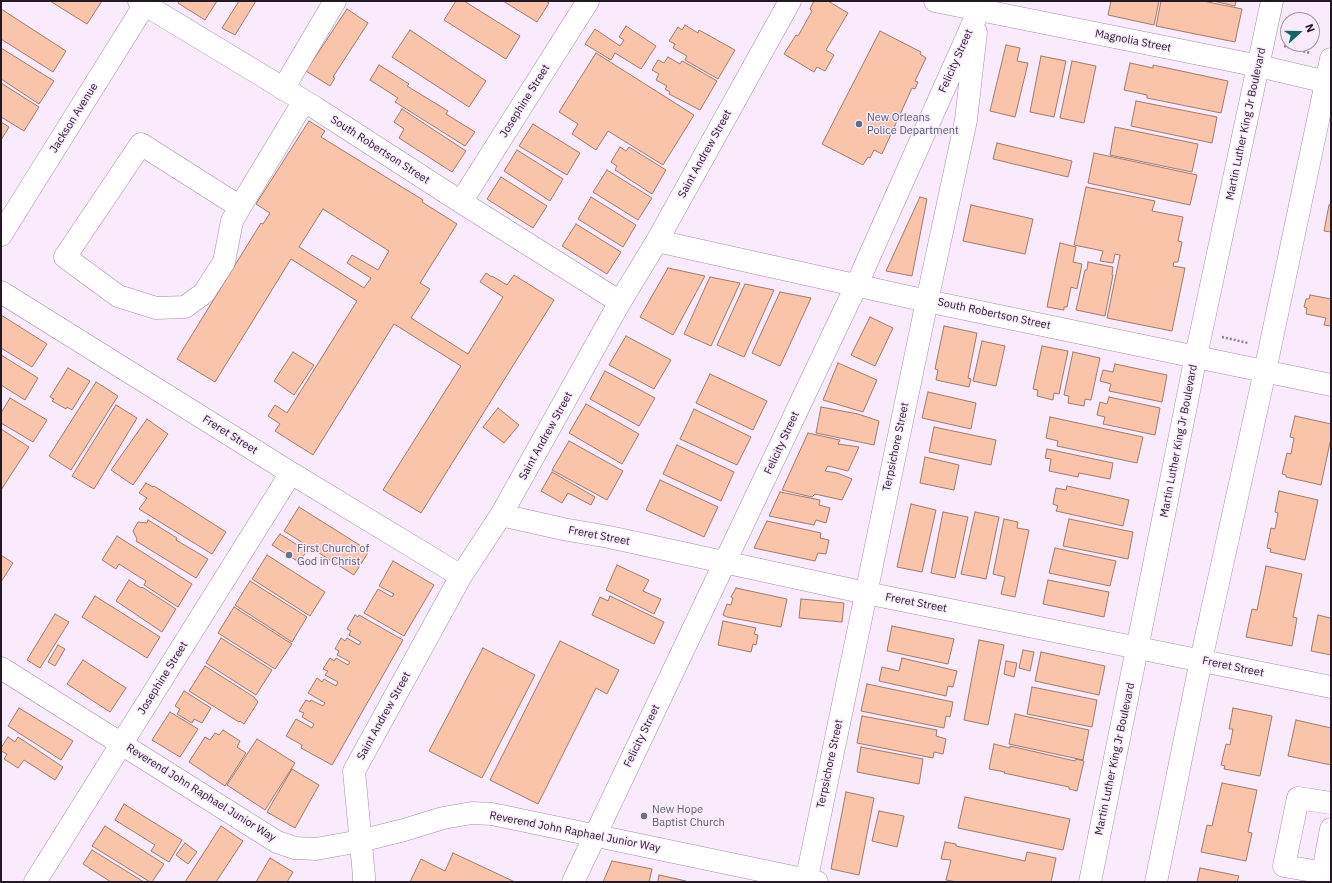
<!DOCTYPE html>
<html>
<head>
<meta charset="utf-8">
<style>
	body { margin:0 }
	#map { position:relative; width:1332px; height:883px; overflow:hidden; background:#f9eafc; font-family:"IBM Plex Sans",sans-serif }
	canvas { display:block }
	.frame { position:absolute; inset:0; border:2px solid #221924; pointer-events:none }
	.north { position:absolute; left:1280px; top:12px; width:40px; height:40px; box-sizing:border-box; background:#f9eafc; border:1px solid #a396a6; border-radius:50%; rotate:69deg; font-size:11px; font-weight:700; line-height:16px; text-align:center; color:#221924 }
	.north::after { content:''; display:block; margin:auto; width:14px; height:18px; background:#146369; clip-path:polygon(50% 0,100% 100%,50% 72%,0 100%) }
</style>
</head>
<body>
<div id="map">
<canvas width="1332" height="883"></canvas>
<div class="frame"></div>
<div class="north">N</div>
</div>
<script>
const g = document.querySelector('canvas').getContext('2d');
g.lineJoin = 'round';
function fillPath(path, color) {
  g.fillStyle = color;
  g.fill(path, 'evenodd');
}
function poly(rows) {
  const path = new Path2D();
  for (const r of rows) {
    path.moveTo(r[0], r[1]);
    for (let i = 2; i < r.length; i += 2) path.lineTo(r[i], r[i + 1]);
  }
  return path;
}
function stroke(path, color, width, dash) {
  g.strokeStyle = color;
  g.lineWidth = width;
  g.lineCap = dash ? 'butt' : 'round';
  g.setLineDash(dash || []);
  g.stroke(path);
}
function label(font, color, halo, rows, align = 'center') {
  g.font = font + ' "IBM Plex Sans",sans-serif';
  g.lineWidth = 3;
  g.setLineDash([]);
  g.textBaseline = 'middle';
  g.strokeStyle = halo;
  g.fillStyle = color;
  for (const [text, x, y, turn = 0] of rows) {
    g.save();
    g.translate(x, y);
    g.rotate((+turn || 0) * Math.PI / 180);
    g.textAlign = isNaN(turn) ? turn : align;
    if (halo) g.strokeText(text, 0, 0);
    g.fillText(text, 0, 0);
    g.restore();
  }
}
const building = poly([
	[50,1,102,1,87,24,50,1],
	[179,1,217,1,205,20,178,3,179,1],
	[239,1,256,1,235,35,222,28,239,1],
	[456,1,464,1,520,36,506,59,444,20,456,1],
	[503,1,546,1,549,3,537,22,503,1],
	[814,1,828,1,848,13,826,50,834,55,825,71,817,67,814,72,784,54,796,35,798,36,812,11,810,9,814,1],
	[1111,1,1159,1,1154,25,1108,15,1111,1],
	[1161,1,1203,1,1242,9,1235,42,1156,26,1161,1],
	[1213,1,1236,1,1235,6,1213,1],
	[1,9,66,51,53,72,1,39,1,9],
	[347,9,368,23,333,77,335,78,330,86,306,71,347,9],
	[685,25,698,33,699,30,735,50,718,79,685,60,687,56,673,48,675,44,669,41,678,27,682,30,685,25],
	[626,26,656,46,641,69,615,53,611,60,585,44,595,29,620,46,624,40,619,37,626,26],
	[410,30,486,81,469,107,392,57,410,30],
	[880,31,921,52,920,54,926,58,915,81,918,82,915,89,912,88,882,154,874,150,870,158,868,157,863,165,822,144,880,31],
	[1006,45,1020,48,1017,61,1028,63,1015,117,990,111,1006,45],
	[1,48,54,81,39,104,1,79,1,48],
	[596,53,694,115,663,165,608,131,596,150,572,134,578,124,559,112,596,53],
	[1041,56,1066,61,1054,117,1030,112,1041,56],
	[668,57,680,64,682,61,686,63,717,81,700,110,669,94,670,92,665,89,667,86,656,80,659,74,652,70,658,60,664,63,668,57],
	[1072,61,1096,66,1084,123,1060,118,1072,61],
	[1130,63,1153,68,1153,65,1228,81,1221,113,1147,98,1147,95,1124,90,1130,63],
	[379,65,409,84,407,86,448,111,446,114,475,132,465,146,395,102,398,98,370,80,379,65],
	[1,83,39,107,24,131,1,117,1,83],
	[1136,101,1217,117,1212,143,1131,126,1136,101],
	[402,109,466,151,452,172,399,138,404,129,394,122,402,109],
	[309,121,325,131,321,137,423,200,422,202,457,224,420,283,430,289,411,318,468,354,503,297,480,282,486,273,492,277,492,276,507,285,514,275,554,300,421,513,383,490,461,366,394,324,313,455,275,431,280,424,268,416,275,405,287,413,357,301,291,259,215,382,177,359,261,223,263,224,270,213,256,204,309,121],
	[323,209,389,251,378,270,352,255,347,263,371,278,364,288,299,247,323,209],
	[1,122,9,127,1,140,1,122],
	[533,124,580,153,567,175,519,146,533,124],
	[1115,127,1198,144,1192,172,1110,155,1115,127],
	[997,143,1072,161,1068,177,993,159,997,143],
	[620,147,626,151,629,147,666,170,652,194,615,170,617,166,611,162,620,147],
	[517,150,563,179,550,201,504,171,517,150],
	[1094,153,1197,175,1190,205,1088,183,1094,153],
	[607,170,652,198,638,220,593,192,607,170],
	[501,177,547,206,533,228,487,199,501,177],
	[1086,187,1155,201,1152,211,1183,217,1178,241,1182,242,1178,262,1174,262,1173,266,1185,268,1172,331,1107,318,1120,255,1115,254,1113,263,1100,261,1103,251,1074,245,1086,187],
	[591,197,636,225,623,247,578,219,591,197],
	[920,197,927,199,912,276,886,271,920,197],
	[971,205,1033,219,1025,254,963,241,971,205],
	[1329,205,1331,205,1331,232,1324,231,1329,205],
	[576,224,621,252,607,274,562,246,576,224],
	[1060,243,1076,247,1073,262,1082,264,1077,289,1071,287,1067,307,1064,307,1064,310,1047,307,1060,243],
	[1088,262,1113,267,1112,275,1113,275,1105,316,1076,310,1085,270,1087,270,1088,262],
	[668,268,705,276,673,335,640,317,668,268],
	[710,277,740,283,711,346,684,334,710,277],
	[745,284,774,290,744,357,717,345,745,284],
	[780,292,811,298,780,366,752,353,780,292],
	[1310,295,1331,299,1331,326,1324,325,1326,318,1306,314,1307,308,1304,307,1306,299,1309,299,1310,295],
	[1,315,47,344,32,367,1,348,1,315],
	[870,317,893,328,875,366,851,355,870,317],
	[944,326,977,333,968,378,971,379,969,387,936,380,938,370,935,369,944,326],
	[626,336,671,360,654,389,609,365,626,336],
	[982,341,1005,346,996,386,973,381,982,341],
	[1042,346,1068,351,1059,394,1054,393,1053,400,1037,396,1038,390,1033,389,1042,346],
	[293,352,314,365,294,395,274,381,293,352],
	[1073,352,1100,358,1091,400,1085,399,1084,406,1068,403,1069,396,1064,395,1073,352],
	[1,355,38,378,25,400,1,385,1,355],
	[838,363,877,380,863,412,823,400,838,363],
	[1115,364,1167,375,1162,402,1109,391,1111,384,1100,381,1103,370,1113,372,1115,364],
	[68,368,90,381,72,410,67,407,66,409,52,401,54,399,50,397,68,368],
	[605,371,655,398,639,426,590,399,605,371],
	[710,374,767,401,753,430,696,403,710,374],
	[96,382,118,396,71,470,49,456,96,382],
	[928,392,976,403,971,429,922,418,928,392],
	[1109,397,1160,408,1155,435,1103,424,1105,417,1097,415,1100,402,1107,404,1109,397],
	[10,398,47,420,33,442,1,423,1,413,10,398],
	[586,404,639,434,622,464,569,433,586,404],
	[116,405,137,418,94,489,72,476,116,405],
	[821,407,858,414,879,421,874,445,816,433,821,407],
	[498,408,519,425,504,443,483,427,498,408],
	[694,409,751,437,737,465,680,439,694,409],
	[1295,416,1331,424,1331,438,1321,485,1286,477,1286,475,1282,474,1287,453,1291,454,1294,438,1290,437,1295,416],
	[1050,417,1143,437,1137,463,1057,446,1058,441,1046,438,1050,417],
	[147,419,168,434,133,485,111,470,147,419],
	[934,427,996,440,991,465,929,452,934,427],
	[1,429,29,447,1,490,1,429],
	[808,433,840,440,838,444,859,447,848,471,828,466,825,471,837,473,852,479,842,500,815,494,812,497,782,490,808,433],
	[569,441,623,471,607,500,552,470,569,441],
	[677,445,734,472,721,501,663,474,677,445],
	[1047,449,1113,463,1110,479,1079,473,1078,477,1049,471,1051,459,1045,458,1047,449],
	[925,457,959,465,954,490,920,483,925,457],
	[552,472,595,497,591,505,568,493,562,503,541,491,552,472],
	[660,480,718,507,704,537,646,510,660,480],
	[146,483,153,487,154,486,226,532,212,554,139,509,147,498,139,493,146,483],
	[1067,486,1129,500,1123,526,1056,511,1058,506,1053,504,1056,488,1066,490,1067,486],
	[1279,491,1318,500,1305,560,1270,552,1271,549,1267,548,1271,528,1275,529,1278,513,1275,512,1279,491],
	[780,492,820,500,819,505,830,508,826,523,816,520,814,525,769,516,780,492],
	[911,504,936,510,922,572,897,567,911,504],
	[299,507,369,551,354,575,284,531,299,507],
	[943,512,968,517,955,578,931,573,943,512],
	[975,512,999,517,986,579,961,574,975,512],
	[1004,519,1018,522,1017,528,1029,530,1015,597,1001,594,1005,577,993,574,1004,519],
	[1069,519,1133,532,1128,559,1063,546,1069,519],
	[148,520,177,538,176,540,208,559,196,578,136,541,137,539,133,531,138,522,147,523,148,520],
	[767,521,821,533,820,538,829,540,826,554,818,553,815,561,754,548,767,521],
	[280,534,307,551,299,562,272,545,280,534],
	[117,536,192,584,178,607,144,585,146,581,119,564,116,569,102,560,117,536],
	[1055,548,1116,561,1110,586,1049,573,1055,548],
	[1,555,13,563,1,582,1,555],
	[267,555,325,592,310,616,252,579,267,555],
	[393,561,434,585,404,636,364,613,378,589,392,597,394,594,379,586,393,561],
	[617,565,649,580,643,591,661,599,654,614,606,590,617,565],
	[1266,566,1302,574,1293,617,1297,618,1292,646,1246,637,1252,609,1257,610,1266,566],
	[129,580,141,588,142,587,176,609,162,632,116,601,129,580],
	[1048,580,1109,592,1104,617,1043,604,1048,580],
	[250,581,307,617,292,642,235,605,250,581],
	[736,588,787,599,781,627,727,617,723,615,727,604,731,605,733,598,731,597,736,588],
	[95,596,160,637,147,658,82,617,95,596],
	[610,596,664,622,654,644,592,615,600,597,608,601,610,596],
	[801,599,844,603,842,622,799,618,801,599],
	[234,607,292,644,275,669,218,633,234,607],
	[55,614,69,622,40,668,27,660,55,614],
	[355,615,358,617,359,615,403,640,332,765,301,748,302,745,286,736,296,719,312,728,314,724,302,717,304,713,299,711,306,700,310,702,311,700,323,706,325,703,308,693,317,678,322,682,324,679,336,686,338,682,325,675,328,671,323,669,330,658,334,661,336,658,348,665,350,662,337,655,339,651,335,649,341,638,345,641,347,638,359,645,361,642,349,635,351,631,347,629,355,615],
	[1318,615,1330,618,1331,615,1331,655,1311,651,1318,615],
	[723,621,756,628,754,634,758,635,756,645,753,644,751,652,718,645,723,621],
	[892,626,954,639,948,664,887,651,892,626],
	[221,638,272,670,256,695,206,663,221,638],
	[979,640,1004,645,988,725,964,720,979,640],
	[560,641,619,670,607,694,596,688,538,804,490,780,560,641],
	[58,645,65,649,55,666,48,662,58,645],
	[483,648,535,675,482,778,429,751,483,648],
	[1023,650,1034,652,1030,671,1019,668,1023,650],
	[1041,652,1105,666,1099,695,1035,681,1041,652],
	[902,658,957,671,953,687,948,686,946,696,879,681,882,667,899,671,902,658],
	[83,660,126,688,110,712,67,684,83,660],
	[1006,661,1017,663,1014,677,1004,674,1006,661],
	[205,666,254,697,258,702,244,724,240,721,239,722,189,691,205,666],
	[867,684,953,702,950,717,946,716,944,728,861,711,867,684],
	[1032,687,1097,700,1092,727,1027,714,1032,687],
	[184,691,211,708,202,723,194,719,192,723,177,714,180,709,175,706,184,691],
	[19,708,73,741,61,760,8,726,19,708],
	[1233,708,1272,716,1260,776,1224,769,1225,766,1221,765,1226,744,1230,745,1233,729,1229,729,1233,708],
	[170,712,198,729,180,757,152,740,170,712],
	[1015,714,1089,730,1083,760,1009,744,1015,714],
	[862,716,937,730,936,736,946,739,943,754,934,752,933,758,857,743,862,716],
	[1296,720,1331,728,1331,765,1288,756,1296,720],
	[223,730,240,741,237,747,246,753,225,786,189,762,205,737,210,740,215,733,219,735,223,730],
	[8,737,15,742,18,737,63,767,55,780,24,760,18,768,4,759,7,754,1,751,1,748,8,737],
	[257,739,295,763,265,810,227,785,257,739],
	[994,744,1010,748,1010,746,1075,761,1076,759,1084,761,1077,791,1069,789,1069,787,1004,773,1005,772,989,769,994,744],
	[861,747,923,759,919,784,857,772,861,747],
	[292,769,319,785,295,828,267,812,292,769],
	[1222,783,1257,790,1248,832,1252,833,1246,861,1201,852,1207,825,1212,826,1222,783],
	[846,792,874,798,859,875,831,869,846,792],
	[965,797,1070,819,1063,850,958,828,965,797],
	[124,804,182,840,169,862,151,851,155,845,115,820,124,804],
	[879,811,904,816,897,847,872,841,879,811],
	[105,826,164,864,152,882,150,882,92,846,105,826],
	[221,826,243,841,216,882,185,882,221,826],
	[945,842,956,844,956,846,1025,861,1027,852,1056,858,1051,882,957,882,946,880,951,860,941,859,945,842],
	[185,843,197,852,188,864,176,855,185,843],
	[92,850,144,882,111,882,83,864,92,850],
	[453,853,515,882,410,882,421,859,445,871,453,853],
	[270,858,293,872,287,882,256,882,270,858],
	[612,861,652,869,649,882,603,882,612,861],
	[1200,868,1239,876,1237,882,1197,882,1200,868],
	[659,875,686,881,686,882,658,882,659,875]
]);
fillPath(building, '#fac4aa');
stroke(building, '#9e7c6b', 1);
const minor = poly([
	[139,1,314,107,461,202,620,302],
	[935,1,1259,66,1331,83],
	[283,89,335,1],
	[461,202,588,1],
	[240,207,141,144,65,257,118,296,156,308,185,307,204,293,224,262,232,221,240,207,304,101],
	[1,235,147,1],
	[657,241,927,301,1331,385],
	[1,292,291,473,461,576],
	[501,515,563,529,609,537,866,593,1331,687],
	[1,668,277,842,295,848,316,849,360,841,404,830,443,818,472,813,492,814,817,882],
	[1331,803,1298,798,1284,866,1331,874],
	[1323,872,1331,829],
	[35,882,291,473],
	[364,882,364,876,354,771,461,576,501,515,620,302,657,241,790,1],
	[573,882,857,284,983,1],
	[806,882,927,301,966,120,976,32],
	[1090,882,1196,356,1272,1],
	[1156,882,1201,660,1265,371,1331,59]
]);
stroke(minor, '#a58ea9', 23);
stroke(poly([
	[1284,46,1310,53],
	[1222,337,1248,343]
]), '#8e8291', 2.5, [2, 2]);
stroke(minor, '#fff', 22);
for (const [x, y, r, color] of [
	[859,124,4,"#5c6f8a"],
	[289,555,4,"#6b7280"],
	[644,816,4,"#6b7280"]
]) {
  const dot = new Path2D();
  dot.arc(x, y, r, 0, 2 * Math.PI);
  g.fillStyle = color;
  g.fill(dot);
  stroke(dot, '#f9eafc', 1.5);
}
label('11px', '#221924', '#f9eafc', [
	["Magnolia Street",1133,41,11],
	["Felicity Street",956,61,-66],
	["Josephine Street",525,101,-58],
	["Jackson Avenue",74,118,-58],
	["Martin Luther King Jr Boulevard",1246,124,-78],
	["South Robertson Street",380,150,33],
	["Saint Andrew Street",705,154,-61],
	["South Robertson Street",994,314,12],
	["Freret Street",230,435,32],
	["Saint Andrew Street",546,436,-61],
	["Martin Luther King Jr Boulevard",1179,441,-79],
	["Felicity Street",782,443,-65],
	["Terpsichore Street",896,447,-78],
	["Freret Street",599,536,11],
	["Freret Street",916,603,11],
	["Freret Street",1233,667,12],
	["Josephine Street",163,678,-58],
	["Saint Andrew Street",384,716,-61],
	["Felicity Street",642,736,-64],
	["Martin Luther King Jr Boulevard",1115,759,-78],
	["Terpsichore Street",830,764,-78],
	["Reverend John Raphael Junior Way",201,793,32],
	["Reverend John Raphael Junior Way",575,832,11]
]);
label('11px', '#4e5e75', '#f9eafc', [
	["New Orleans",867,118],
	["Police Department",867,131]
], 'left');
label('11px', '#5b616d', '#f9eafc', [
	["First Church of",297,549],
	["God in Christ",297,562],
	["New Hope",652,810],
	["Baptist Church",652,823]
], 'left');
</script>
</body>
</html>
